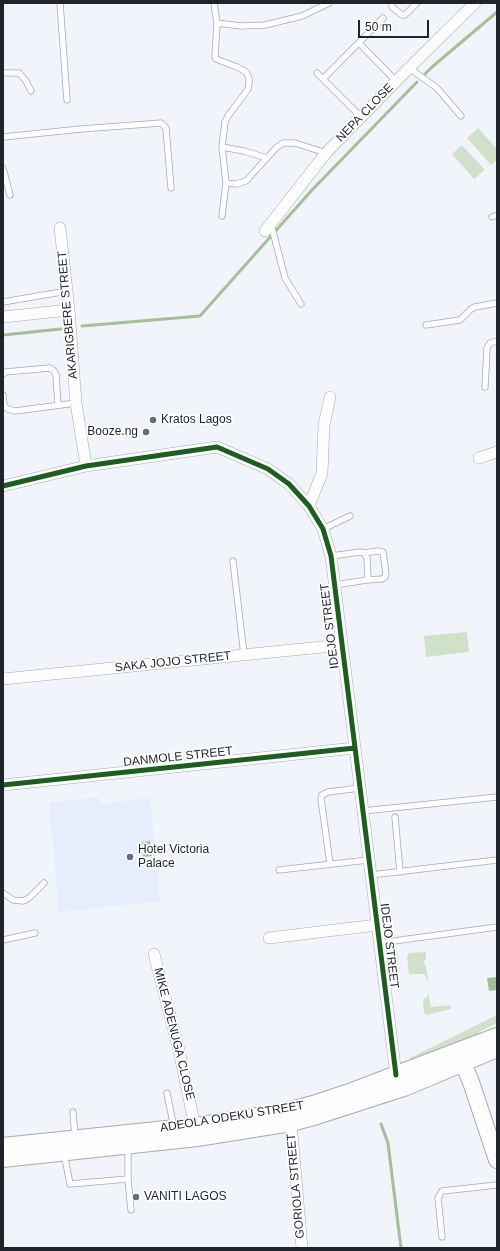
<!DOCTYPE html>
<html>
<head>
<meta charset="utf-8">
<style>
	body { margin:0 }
	#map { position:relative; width:500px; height:1251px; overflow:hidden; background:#f1f4fb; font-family:Helvetica,sans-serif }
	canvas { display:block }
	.frame { position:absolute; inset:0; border:4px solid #1f232a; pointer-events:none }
	.scale { position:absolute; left:358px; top:20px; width:71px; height:18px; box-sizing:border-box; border:2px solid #1f232a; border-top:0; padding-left:5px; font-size:12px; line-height:14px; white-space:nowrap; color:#1f232a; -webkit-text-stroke:3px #fff; paint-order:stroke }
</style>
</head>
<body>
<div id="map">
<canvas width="500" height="1251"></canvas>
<div class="frame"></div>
<div class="scale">50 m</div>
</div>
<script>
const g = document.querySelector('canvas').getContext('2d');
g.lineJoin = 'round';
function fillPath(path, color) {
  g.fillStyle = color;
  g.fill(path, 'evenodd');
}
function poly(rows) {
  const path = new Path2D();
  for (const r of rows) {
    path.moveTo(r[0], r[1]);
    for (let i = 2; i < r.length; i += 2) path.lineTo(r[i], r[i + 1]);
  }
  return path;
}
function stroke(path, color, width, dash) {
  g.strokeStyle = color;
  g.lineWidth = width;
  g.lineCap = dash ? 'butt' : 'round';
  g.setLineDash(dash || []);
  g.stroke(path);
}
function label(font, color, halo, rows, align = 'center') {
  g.font = font + ' Helvetica,sans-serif';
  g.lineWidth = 3.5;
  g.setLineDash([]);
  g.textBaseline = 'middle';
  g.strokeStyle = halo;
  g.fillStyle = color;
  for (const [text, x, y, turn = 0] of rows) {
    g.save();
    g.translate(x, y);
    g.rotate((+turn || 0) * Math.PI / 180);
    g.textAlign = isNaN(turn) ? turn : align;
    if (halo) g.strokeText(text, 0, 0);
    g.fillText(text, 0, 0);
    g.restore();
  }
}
fillPath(poly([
	[98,797,99,804,150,798,160,901,59,912,49,803]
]), '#e6edfc');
fillPath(poly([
	[478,128,497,149,497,160,491,165,467,138],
	[462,145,485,170,474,179,452,154],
	[467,632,469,652,426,657,424,636],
	[397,950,399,976,390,976,387,951],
	[426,952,426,958,424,961,425,966,426,966,428,981,427,981,425,975,423,974,409,974,407,956,409,953],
	[428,992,431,1007,450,1005,451,1009,426,1015,424,1013,423,1000,428,995],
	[497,1015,497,1023,481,1031,473,1038,416,1064,408,1059]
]), '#cfe2c9');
fillPath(poly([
	[150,841,152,856,143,857,142,842],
	[497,977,497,990,489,991,487,978]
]), '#a5c096');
stroke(poly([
	[425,74,432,67,497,12],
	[82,326,200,316,312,190,417,82],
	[3,335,61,329],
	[381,1124,388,1143,401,1248]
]), '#a5c096', 3);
const lane = poly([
	[60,3,67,100],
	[214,3,217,23,215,57,216,59,237,67,246,72,249,78,249,84,248,89,228,116,225,122,222,147,226,183,222,216],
	[392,3,392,7,402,15,405,15,417,3],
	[217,23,241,26,265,25,302,16,329,3],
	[359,43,396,81],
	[409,68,437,88,461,116],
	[3,73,19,73,26,81,31,91],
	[317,73,361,117],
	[323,79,383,18],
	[3,137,81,129,161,123,166,128,171,188],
	[222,147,244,151,267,158],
	[3,168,10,195],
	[226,183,236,184,246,181,276,148,283,143,295,143,326,153],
	[492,217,497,215],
	[271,224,285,278,301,304],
	[3,302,67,291],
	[426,325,460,320,471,309,475,307,497,303],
	[3,374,5,372,50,368,54,371,56,375,58,405],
	[485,387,487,348,490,343,497,341],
	[3,395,4,406,8,409,15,411,76,403],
	[323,529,350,516],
	[364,553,378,551,383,552,386,574,385,577,382,579,367,580],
	[331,556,361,552,364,553,367,558,368,578,367,580,335,585],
	[233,561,244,655],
	[363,811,497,797],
	[395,817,400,872],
	[330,864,321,799,322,795,328,792,360,788],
	[279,870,368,860],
	[371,875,497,860],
	[3,893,13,900,23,901,29,898,44,883],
	[3,940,35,933],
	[379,943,497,927],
	[167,1093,174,1128],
	[73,1112,75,1137],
	[128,1146,128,1179,131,1210],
	[64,1153,70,1184,128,1179],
	[442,1237,438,1198,442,1191,497,1185]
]);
const street = poly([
	[60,228,69,310,76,403,86,466],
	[265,231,326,153,409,68,475,3],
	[3,317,69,310],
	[479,458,497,452],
	[3,486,86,466,217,447,268,469,289,484,309,506,323,529,331,556,396,1075],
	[309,506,322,473,324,425,330,397],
	[3,679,342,645],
	[3,785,355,748],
	[269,938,377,925],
	[154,954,179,1050,196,1132],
	[291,1123,302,1248]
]);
const secondary = poly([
	[459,1054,471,1082,497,1160],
	[3,1146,195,1126,283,1112,313,1104,352,1091,497,1036],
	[3,1159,197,1138,291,1123,314,1117,404,1088,497,1049]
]);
stroke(lane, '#a7aab0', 7);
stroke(street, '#a7aab0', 12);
stroke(secondary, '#a7aab0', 18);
stroke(lane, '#fdfdfe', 5.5);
stroke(street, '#fdfdfe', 11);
stroke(secondary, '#fdfdfe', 16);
stroke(poly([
	[3,486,86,466,217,447,268,469,289,484,309,506,323,529,331,556,396,1075],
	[3,785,355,748]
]), '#1b5e20', 5);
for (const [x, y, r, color] of [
	[153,420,4,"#686c73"],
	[146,432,4,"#686c73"],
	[130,857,4,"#686c73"],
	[136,1197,4,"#686c73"]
]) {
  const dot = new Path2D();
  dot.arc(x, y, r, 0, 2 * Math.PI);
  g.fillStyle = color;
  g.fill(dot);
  stroke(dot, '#fff', 1.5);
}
label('12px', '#1f232a', '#fff', [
	["NEPA CLOSE",365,113,-46],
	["AKARIGBERE STREET",68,315,-95],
	["IDEJO STREET",330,626,-97],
	["SAKA JOJO STREET",173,662,-6],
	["DANMOLE STREET",178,757,-6],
	["IDEJO STREET",389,946,83],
	["MIKE ADENUGA CLOSE",174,1034,76],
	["ADEOLA ODEKU STREET",232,1117,-9],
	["GORIOLA STREET",296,1186,-95]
]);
label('12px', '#1f232a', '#fff', [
	["Kratos Lagos",161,420],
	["Booze.ng",138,432,"right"],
	["Hotel Victoria",138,850],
	["Palace",138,864],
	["VANITI LAGOS",144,1197]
], 'left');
</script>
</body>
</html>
